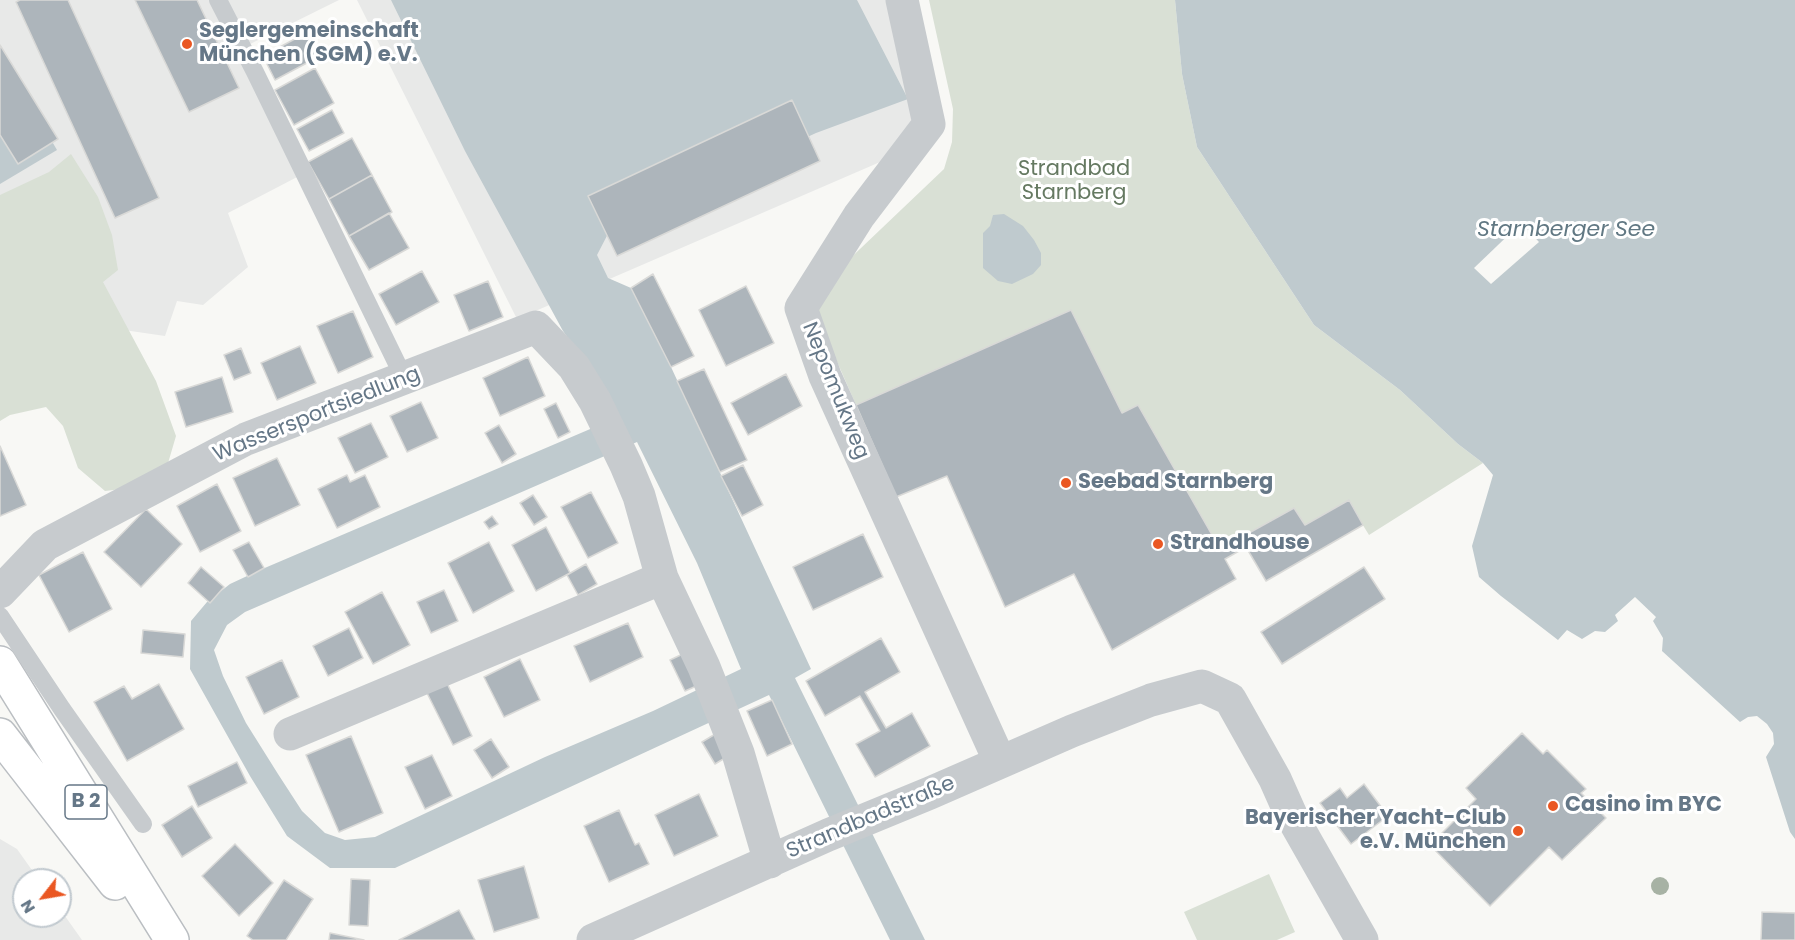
<!DOCTYPE html>
<html>
<head>
<meta charset="utf-8">
<style>
	body { margin:0 }
	#map { position:relative; width:1795px; height:940px; overflow:hidden; background:#f8f8f5; font-family:Poppins,sans-serif }
	canvas { display:block }
	.north { position:absolute; left:12px; top:868px; width:60px; height:60px; box-sizing:border-box; background:#fff; border:2px solid #c1c9cf; border-radius:50%; rotate:239deg; font-size:16px; font-weight:700; line-height:24px; text-align:center; color:#657787 }
	.north::after { content:''; display:block; margin:auto; width:21px; height:27px; background:#ea5722; clip-path:polygon(50% 0,100% 100%,50% 72%,0 100%) }
</style>
</head>
<body>
<div id="map">
<canvas width="1795" height="940"></canvas>
<div class="north">N</div>
</div>
<script>
const g = document.querySelector('canvas').getContext('2d');
g.lineJoin = 'round';
function fillPath(path, color) {
  g.fillStyle = color;
  g.fill(path, 'evenodd');
}
function poly(rows) {
  const path = new Path2D();
  for (const r of rows) {
    path.moveTo(r[0], r[1]);
    for (let i = 2; i < r.length; i += 2) path.lineTo(r[i], r[i + 1]);
  }
  return path;
}
function stroke(path, color, width, dash) {
  g.strokeStyle = color;
  g.lineWidth = width;
  g.lineCap = dash ? 'butt' : 'round';
  g.setLineDash(dash || []);
  g.stroke(path);
}
function label(font, color, halo, rows, align = 'center') {
  g.font = font + ' Poppins,sans-serif';
  g.lineWidth = 6;
  g.setLineDash([]);
  g.textBaseline = 'middle';
  g.strokeStyle = halo;
  g.fillStyle = color;
  for (const [text, x, y, turn = 0] of rows) {
    g.save();
    g.translate(x, y);
    g.rotate((+turn || 0) * Math.PI / 180);
    g.textAlign = isNaN(turn) ? turn : align;
    if (halo) g.strokeText(text, 0, 0);
    g.fillText(text, 0, 0);
    g.restore();
  }
}
fillPath(poly([
	[0,0,339,0,240,49,301,175,228,213,248,267,203,305,177,301,165,336,69,322,0,393],
	[357,0,892,0,920,120,894,156,517,319],
	[0,839,17,849,39,880,24,880,24,916,60,916,60,909,82,940,0,940]
]), '#e8e9e8');
fillPath(poly([
	[929,0,1175,0,1182,74,1197,147,1314,325,1400,390,1458,444,1483,463,1369,535,1348,501,1305,525,1294,509,1220,549,1138,405,1122,413,1071,310,856,405,814,309,840,268,944,169,952,142,953,109],
	[71,154,98,197,112,235,118,270,103,282,156,381,176,436,166,470,139,487,105,491,78,468,63,426,46,407,10,415,0,421,0,195,49,172],
	[1269,874,1295,932,1277,940,1197,940,1184,912]
]), '#d9e0d5');
fillPath(poly([
	[391,0,857,0,908,99,816,133,611,228,597,255,608,278,631,288,671,367,811,669,795,678,925,940,890,940,769,695,395,868,330,868,287,836,250,776,190,669,191,621,207,602,230,584,260,570,616,418,588,367,563,331,465,151],
	[637,442,697,563,741,669,653,711,545,757,375,837,345,840,325,833,302,811,278,774,246,723,223,676,214,650,227,625,245,612],
	[1175,0,1795,0,1795,839,1790,832,1766,757,1774,744,1773,733,1767,724,1757,716,1748,717,1740,722,1662,651,1663,638,1653,621,1656,617,1635,597,1615,615,1618,621,1605,632,1595,631,1582,639,1567,630,1558,640,1501,596,1479,577,1472,546,1493,475,1483,463,1458,444,1400,390,1314,325,1197,147,1182,74],
	[0,53,57,150,0,184],
	[1004,214,1023,226,1034,240,1041,253,1041,265,1033,274,1012,284,998,281,983,268,983,233,990,226,993,215]
]), '#bfcace');
fillPath(poly([
	[1521,223,1539,242,1491,284,1474,268]
]), '#f8f8f5');
const building = poly([
	[20,0,68,0,159,198,115,218,16,2,20,0],
	[135,0,197,0,239,88,189,112,135,0],
	[306,33,318,57,275,80,263,56,306,33],
	[0,45,58,139,18,164,0,135,0,45],
	[315,68,334,103,294,125,275,90,315,68],
	[792,100,820,161,617,256,588,196,792,100],
	[332,110,344,133,309,151,297,129,332,110],
	[352,138,372,175,329,199,308,162,352,138],
	[372,175,392,212,349,236,329,199,372,175],
	[389,213,409,248,369,270,349,236,389,213],
	[422,271,439,302,396,325,379,294,422,271],
	[653,274,694,356,671,367,631,288,653,274],
	[488,281,503,317,469,331,454,295,488,281],
	[746,286,774,343,726,366,699,310,746,286],
	[1071,310,1122,413,1138,405,1220,549,1294,508,1305,525,1349,500,1363,525,1266,581,1246,547,1225,559,1236,579,1112,650,1074,574,1005,607,947,476,896,497,856,405,1071,310],
	[353,311,373,357,338,373,317,326,353,311],
	[300,346,316,383,277,400,261,363,300,346],
	[241,348,251,373,234,380,224,355,241,348],
	[528,357,545,396,500,416,483,378,528,357],
	[704,369,747,460,720,472,677,381,704,369],
	[786,374,802,406,748,435,731,403,786,374],
	[222,377,233,412,186,427,175,392,222,377],
	[421,402,438,438,407,452,390,416,421,402],
	[556,403,570,432,558,438,544,409,556,403],
	[371,423,388,457,355,473,338,438,371,423],
	[499,425,516,454,502,463,485,433,499,425],
	[0,446,26,505,0,516,0,446],
	[277,458,300,505,255,526,233,478,277,458],
	[743,465,763,505,742,516,721,476,743,465],
	[347,475,350,482,365,475,380,507,337,528,318,489,347,475],
	[217,484,241,531,200,552,177,506,217,484],
	[591,492,618,543,588,558,561,507,591,492],
	[533,495,547,517,534,525,520,503,533,495],
	[146,509,182,544,141,587,104,552,146,509],
	[492,516,498,524,489,529,484,522,492,516],
	[546,527,570,573,536,591,512,545,546,527],
	[863,534,883,577,813,610,793,567,863,534],
	[249,542,264,568,248,577,233,550,249,542],
	[489,542,514,591,473,613,448,563,489,542],
	[83,552,112,609,69,632,39,575,83,552],
	[586,564,597,584,578,595,567,575,586,564],
	[201,567,224,587,210,603,188,583,201,567],
	[1364,567,1385,599,1282,664,1261,632,1364,567],
	[444,590,458,621,431,633,417,602,444,590],
	[382,592,410,645,373,664,345,612,382,592],
	[628,623,643,657,590,682,574,646,628,623],
	[349,628,363,658,328,676,313,646,349,628],
	[143,630,185,634,183,657,141,653,143,630],
	[881,638,900,672,865,692,886,728,912,713,930,746,875,777,856,744,880,731,860,696,825,716,806,681,881,638],
	[687,652,701,684,685,691,670,660,687,652],
	[520,659,540,700,504,717,484,677,520,659],
	[282,660,299,697,264,714,246,677,282,660],
	[445,679,472,736,453,745,425,689,445,679],
	[159,684,184,729,127,761,94,702,124,686,132,699,159,684],
	[772,700,792,744,767,756,747,711,772,700],
	[717,733,730,755,715,764,702,742,717,733],
	[1522,733,1543,754,1547,750,1586,789,1581,793,1606,818,1562,860,1549,847,1490,906,1430,845,1476,799,1466,788,1522,733],
	[351,736,383,813,339,832,306,755,351,736],
	[491,739,509,767,492,778,474,750,491,739],
	[432,755,452,796,425,809,405,767,432,755],
	[237,762,247,783,198,807,188,786,237,762],
	[1364,784,1388,816,1351,844,1320,803,1340,788,1347,798,1364,784],
	[699,794,718,836,674,856,655,815,699,794],
	[192,806,212,838,182,857,162,825,192,806],
	[619,810,635,845,639,843,649,864,609,882,584,826,619,810],
	[235,844,273,883,239,916,202,876,235,844],
	[524,866,539,918,494,932,478,880,524,866],
	[351,879,370,880,368,926,349,925,351,879],
	[284,880,313,899,286,940,253,940,247,936,284,880],
	[459,910,475,940,399,940,459,910],
	[1762,912,1795,913,1795,940,1761,940,1762,912],
	[330,933,364,940,329,940,330,933]
]);
fillPath(building, '#adb5bb');
stroke(building, '#d9d9d7', 1.5);
const primary = poly([
	[0,663,172,940],
	[0,735,115,883]
]);
stroke(primary, '#babec2', 36);
stroke(poly([
	[218,0,255,72,404,378],
	[0,616,62,709,143,824]
]), '#c7cbce', 18);
stroke(poly([
	[902,0,929,124,859,216,801,308,825,376,1000,762],
	[0,592,45,545,246,439,536,327,574,367,595,401,626,465,639,496,662,578,704,667,738,753,770,862],
	[290,734,662,578],
	[593,940,828,835,930,793,1072,731,1151,700,1202,686,1230,699,1275,779,1291,815,1362,940]
]), '#c7cbce', 33);
stroke(primary, '#fff', 33);
g.fillStyle = '#a7b2a4';
for (const [x, y] of [
	[1660,886]
]) {
  g.beginPath();
  g.arc(x, y, 9, 0, 2 * Math.PI);
  g.fill();
}
for (const [x, y, r, color] of [
	[187,44,6,"#ea5722"],
	[1066,483,6,"#ea5722"],
	[1158,544,6,"#ea5722"],
	[1553,806,6,"#ea5722"],
	[1518,831,6,"#ea5722"]
]) {
  const dot = new Path2D();
  dot.arc(x, y, r, 0, 2 * Math.PI);
  g.fillStyle = color;
  g.fill(dot);
  stroke(dot, '#fff', 2);
}
for (const [x, y, w] of [
	[86,802,42]
]) {
  const box = new Path2D();
  box.roundRect(x - w / 2, y - 17, w, 34, 4.5);
  g.fillStyle = '#fff';
  g.fill(box);
  stroke(box, '#657787', 1.5);
}
label('bold 20px', '#657787', null, [
	["B 2",86,802]
]);
label('bold 21px', '#657787', '#fff', [
	["Seglergemeinschaft",199,32],
	["München (SGM) e.V.",199,56],
	["Seebad Starnberg",1078,483],
	["Strandhouse",1170,544],
	["Casino im BYC",1565,806],
	["Bayerischer Yacht-Club",1506,819,"right"],
	["e.V. München",1506,843,"right"]
], 'left');
label('21px', '#657961', '#fff', [
	["Strandbad",1074,170],
	["Starnberg",1074,194]
]);
label('21px', '#657787', '#fff', [
	["Nepomukweg",835,391,68],
	["Wassersportsiedlung",317,415,-22],
	["Strandbadstraße",871,818,-23]
]);
label('italic 22px', '#617883', '#fff', [
	["Starnberger See",1566,230]
]);
</script>
</body>
</html>
